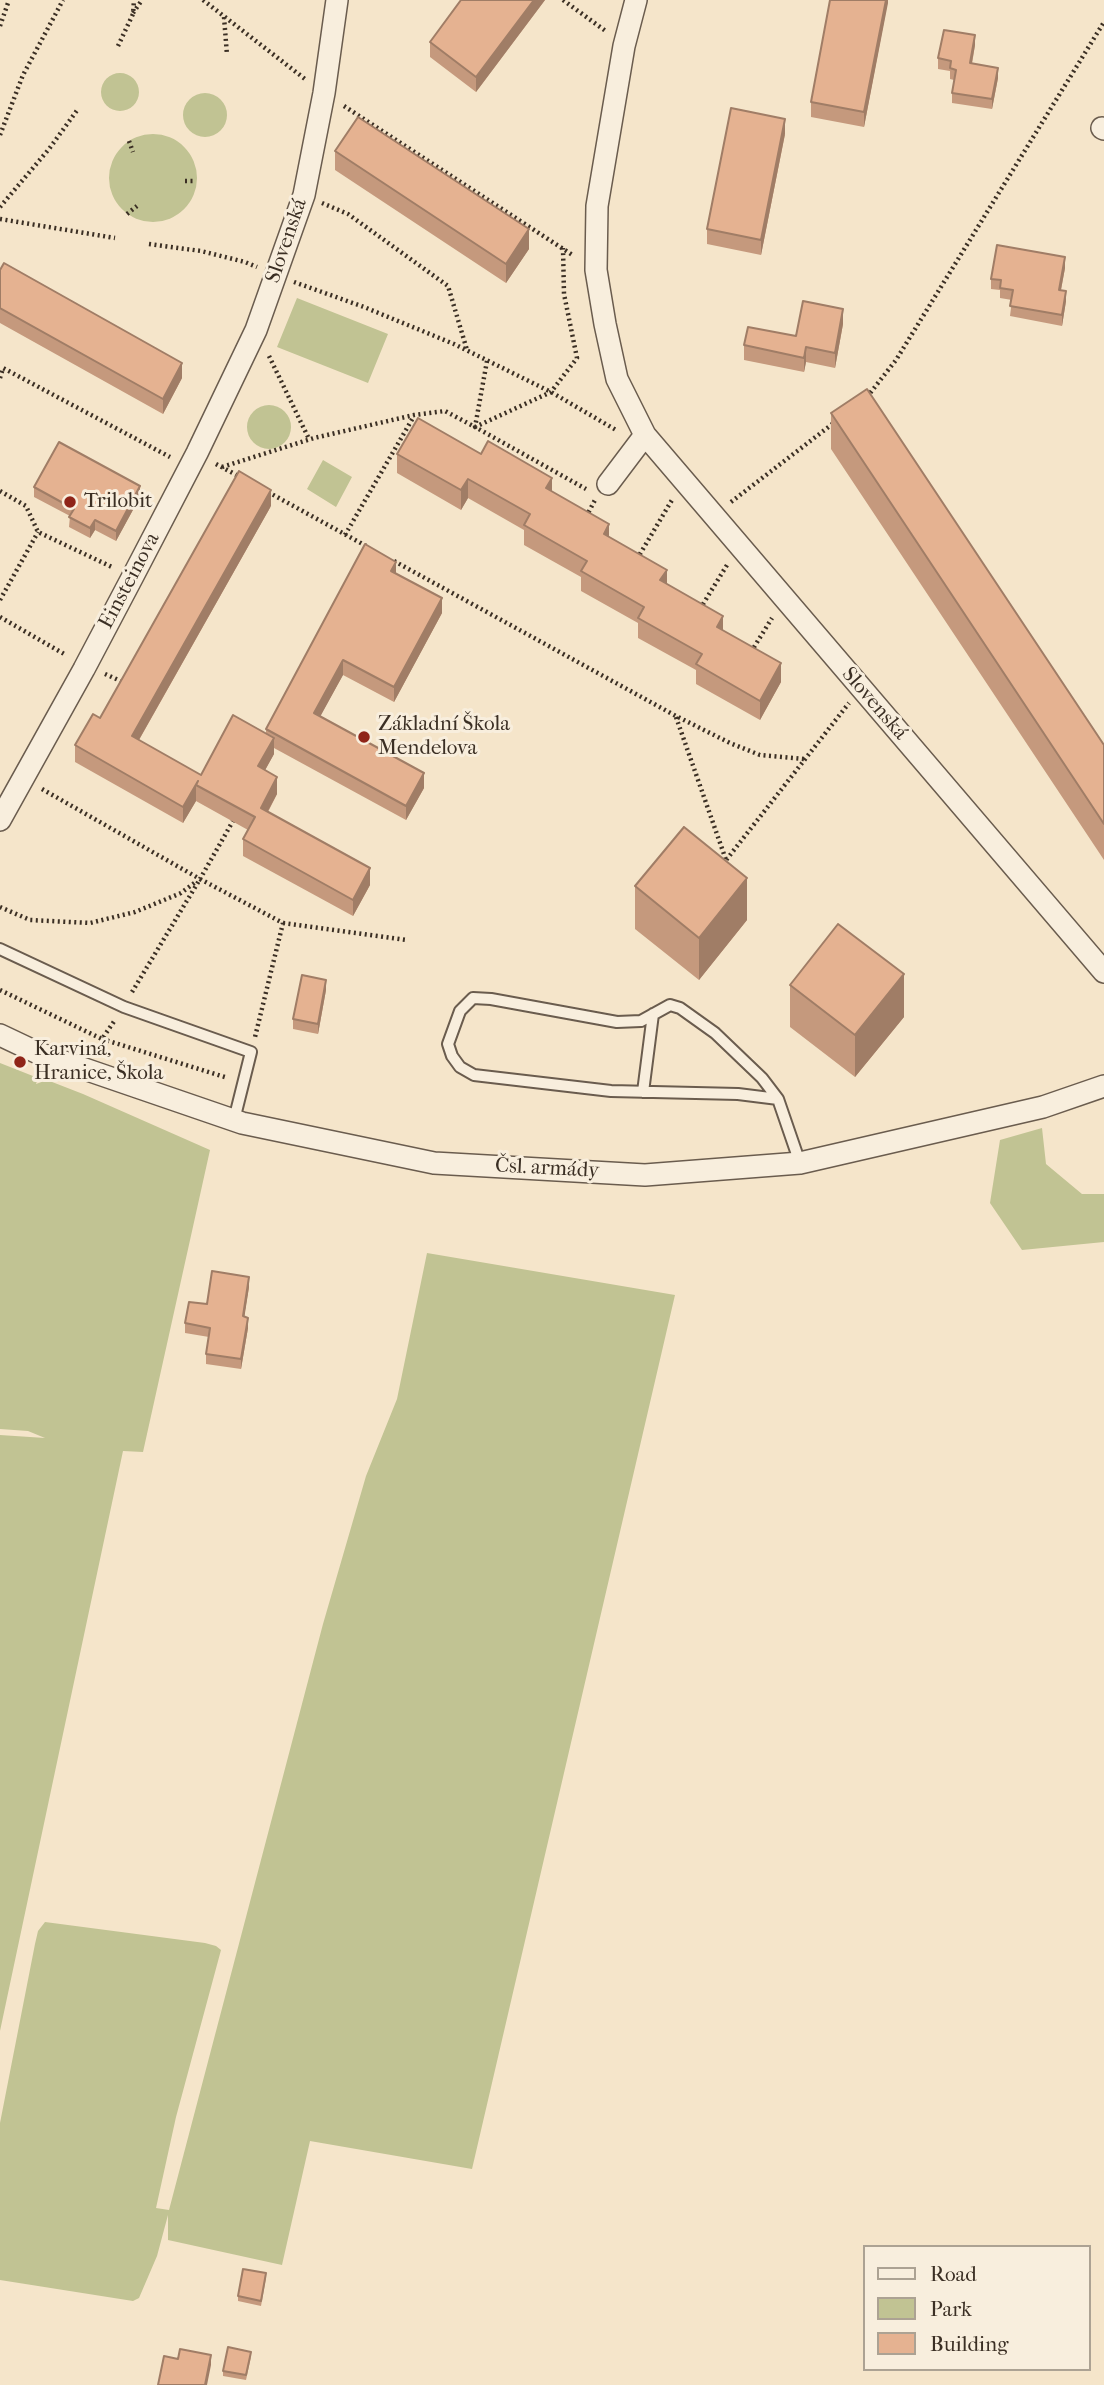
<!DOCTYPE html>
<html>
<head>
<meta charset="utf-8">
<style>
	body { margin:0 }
	#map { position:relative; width:1104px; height:2385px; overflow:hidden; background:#f5e5ca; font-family:"IM FELL French Canon",serif }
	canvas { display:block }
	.legend { position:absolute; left:863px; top:2245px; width:228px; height:126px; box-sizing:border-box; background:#f8eedd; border:2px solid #aca293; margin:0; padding:9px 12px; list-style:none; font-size:21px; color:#3b2f24 }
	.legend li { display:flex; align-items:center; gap:14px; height:35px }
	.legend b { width:35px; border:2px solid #aca293 }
</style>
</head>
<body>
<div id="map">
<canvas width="1104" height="2385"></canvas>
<ul class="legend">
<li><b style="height:9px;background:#f8eedd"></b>Road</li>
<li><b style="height:19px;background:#c1c393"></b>Park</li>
<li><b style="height:19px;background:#e5b291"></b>Building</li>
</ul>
</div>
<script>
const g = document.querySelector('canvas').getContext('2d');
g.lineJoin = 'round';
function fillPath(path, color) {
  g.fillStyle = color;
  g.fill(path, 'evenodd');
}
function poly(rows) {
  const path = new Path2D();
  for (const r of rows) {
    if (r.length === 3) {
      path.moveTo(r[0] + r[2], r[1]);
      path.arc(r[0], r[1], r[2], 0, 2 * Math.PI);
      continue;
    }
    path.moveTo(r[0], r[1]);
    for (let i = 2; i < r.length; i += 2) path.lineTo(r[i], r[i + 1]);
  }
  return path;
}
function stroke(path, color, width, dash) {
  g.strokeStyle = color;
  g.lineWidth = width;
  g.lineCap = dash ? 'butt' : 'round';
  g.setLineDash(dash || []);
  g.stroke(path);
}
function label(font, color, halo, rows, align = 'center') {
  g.font = font + ' "IM FELL French Canon",serif';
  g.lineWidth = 6;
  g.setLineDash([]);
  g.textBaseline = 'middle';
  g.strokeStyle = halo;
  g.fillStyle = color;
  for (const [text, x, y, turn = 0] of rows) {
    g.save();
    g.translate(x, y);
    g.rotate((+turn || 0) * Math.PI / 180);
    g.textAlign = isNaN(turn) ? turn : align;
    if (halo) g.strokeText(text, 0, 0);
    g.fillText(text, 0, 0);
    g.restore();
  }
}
fillPath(poly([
	[120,92,19],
	[205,115,22],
	[153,178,44],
	[297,298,388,334,368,383,277,347],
	[269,427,22],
	[323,460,352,477,336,507,307,489],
	[0,1063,38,1078,36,1084,47,1080,83,1094,210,1150,143,1452,123,1451,0,2031,0,1435,45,1438,28,1431,0,1429],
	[1042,1128,1046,1164,1082,1194,1104,1194,1104,1242,1022,1250,990,1203,1000,1140],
	[427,1253,675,1295,472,2169,310,2141,282,2265,168,2240,168,2215,157,2256,139,2298,133,2301,0,2280,0,2123,35,1944,38,1931,45,1922,205,1943,216,1946,221,1950,176,2117,156,2208,169,2210,323,1624,366,1476,397,1399]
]), '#c1c393');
const lane = poly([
	[0,949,124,1007,251,1052,234,1120],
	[643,1092,653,1014],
	[778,1099,738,1094,611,1091,474,1075,460,1067,452,1056,448,1044,460,1011,473,998,491,999,617,1022,641,1021,670,1005,680,1008,715,1033,762,1078,778,1099,800,1163]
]);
const street = poly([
	[636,0,624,46,597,206,596,270,605,324,617,379,645,435,1104,972],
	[1102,128,1104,129],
	[608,484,645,435],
	[0,820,84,669,133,576,197,453,256,330,304,195,324,93,337,0],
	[0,1035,38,1053,242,1123,434,1163,645,1175,800,1163,1043,1107,1104,1086]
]);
stroke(lane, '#6a5c4e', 14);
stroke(street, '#6a5c4e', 24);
stroke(poly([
	[203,0,305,79],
	[563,0,607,32],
	[133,13,142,0],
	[224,17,227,55],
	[0,26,9,0],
	[118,46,133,14,134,0],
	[344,106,574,256],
	[0,135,23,75,63,0],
	[129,141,133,152],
	[185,181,196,181],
	[322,203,348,214,448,286,467,350],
	[0,207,49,149,78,109],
	[127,214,137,206],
	[0,219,115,238],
	[149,244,201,251,245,262,257,267],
	[294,282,364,307,454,344,551,392,616,430],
	[269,356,309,439],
	[487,361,475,427,586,489],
	[0,378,3,368,170,457],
	[867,397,896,360,1104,22],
	[216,464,242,478],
	[222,467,314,438,414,415,445,411,475,427,551,392,577,358,564,294,563,248],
	[0,491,26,506,38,532,114,568],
	[268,492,368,547],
	[731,502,835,422],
	[586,517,595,500],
	[345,535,414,416],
	[637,559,672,500],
	[394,561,676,716,730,743,760,755,804,759],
	[0,600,38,532],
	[700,609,727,565],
	[0,617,66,655],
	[751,652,772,618],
	[105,674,123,682],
	[676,717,726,860],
	[42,789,200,879,233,821],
	[723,864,849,703],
	[200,879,283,923,255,1037],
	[0,907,30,920,90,923,135,912,181,893,197,881],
	[283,923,407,940],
	[0,990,102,1039,115,1020],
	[132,992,200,879],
	[102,1039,228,1078]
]), '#3b2f24', 4.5, [2, 3.5]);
stroke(lane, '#f8eedd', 10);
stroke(street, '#f8eedd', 21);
fillPath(poly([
	[461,0,545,0,476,92,430,57,430,42],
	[888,0,864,127,811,117,811,102],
	[975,45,972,64,998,78,992,109,952,103,952,93,954,80,950,79,950,71,938,69,938,58],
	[785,134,761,255,707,244,707,229],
	[335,151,529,249,506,283,335,170],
	[1065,268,1061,290,1066,301,1062,326,1010,316,1012,300,1000,298,1000,290,991,289,991,279],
	[0,270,182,378,163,414,0,323],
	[843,324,835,368,806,362,804,372,744,360,744,345,796,336],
	[831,413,1104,745,1104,860,831,449],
	[397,454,481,454,552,491,723,630,781,682,760,720,696,684,696,670,638,638,638,623,581,591,581,577,524,545,524,530,468,498,461,510,397,473],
	[34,487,140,497,116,541,95,530,90,538,69,527,70,516,34,497],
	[271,506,139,740,201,775,266,733,266,729,396,573,442,613,394,702,343,675,320,716,424,788,406,820,274,748,274,754,265,770,277,794,268,812,370,885,353,916,243,856,243,839,248,830,196,801,183,823,75,762,75,745,100,718],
	[635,886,747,920,699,980,635,929],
	[790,985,904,1017,855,1077,790,1027],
	[326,990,318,1034,293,1029,293,1019],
	[249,1287,244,1317,248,1328,241,1369,206,1364,206,1354,209,1337,185,1333,185,1323,207,1304],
	[266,2278,261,2306,238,2301,238,2296],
	[251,2357,246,2380,223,2376,223,2371]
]), '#c5997d');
fillPath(poly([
	[534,0,545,0,476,92,476,77],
	[886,0,888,0,888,3,864,127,864,112],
	[975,35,975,45,970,73,970,63],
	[998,68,998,78,992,109,992,99],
	[785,119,785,134,761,255,761,240],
	[529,229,529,249,506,283,506,264],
	[1065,257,1065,268,1059,300,1059,290],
	[1066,291,1066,301,1062,326,1062,315],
	[843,309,843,324,835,368,835,353],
	[806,347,806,362,804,372,804,358],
	[182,363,182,378,163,414,163,399],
	[552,478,552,497,546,488],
	[468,479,468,498,461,510,461,490],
	[140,486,140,497,116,541,116,531],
	[271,490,271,506,132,752,132,736],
	[95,520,95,530,90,538,90,528],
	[609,524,609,543,604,534],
	[396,562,396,576,391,571],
	[667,570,667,589,660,580],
	[442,598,442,613,394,702,394,687],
	[723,616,723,635,717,627],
	[343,660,343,675,314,728,314,713],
	[781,663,781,682,760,720,760,701],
	[274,738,274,754,258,783,258,766],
	[424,773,424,788,406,820,406,806],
	[277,777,277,794,261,824,261,808],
	[196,785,196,801,183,823,183,807],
	[370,868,370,885,353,916,353,900],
	[747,878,747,920,699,980,699,938],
	[904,974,904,1017,855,1077,855,1035],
	[326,980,326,990,318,1034,318,1024],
	[249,1277,249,1287,243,1326,243,1316],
	[248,1318,248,1328,241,1369,241,1359],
	[211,2355,211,2365,207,2385,205,2385]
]), '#a07d66');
const building = poly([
	[461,0,534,0,476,77,430,42,461,0],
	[830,0,886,0,864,112,811,102,830,0],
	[944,30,975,35,970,63,998,68,992,99,952,93,956,70,950,68,951,61,938,58,944,30],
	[731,108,785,119,761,240,707,229,731,108],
	[358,117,529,229,506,264,335,151,358,117],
	[997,245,1065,257,1059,290,1066,291,1062,315,1010,306,1013,290,1000,288,1001,280,991,279,997,245],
	[4,263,182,363,163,399,0,308,0,270,4,263],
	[803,301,843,309,835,353,806,347,804,358,744,345,748,327,796,336,803,301],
	[867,389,1104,745,1104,824,831,413,867,389],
	[418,418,481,454,488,441,552,478,546,488,609,524,604,534,667,570,660,580,723,616,717,627,781,663,760,701,696,664,702,654,638,618,644,607,581,571,587,561,524,525,530,514,468,479,461,490,397,454,418,418],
	[59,442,140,486,116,531,95,520,90,528,69,517,74,509,34,487,59,442],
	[239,471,271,490,132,736,201,775,233,715,274,738,258,766,277,777,261,808,370,868,353,900,243,839,255,817,196,785,198,781,183,807,75,745,93,714,100,718,239,471],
	[365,544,396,562,391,571,442,598,394,687,343,660,314,713,424,773,406,806,266,729,365,544],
	[684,827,747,878,699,938,635,886,684,827],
	[838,924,904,974,855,1035,790,985,838,924],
	[302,975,326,980,318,1024,293,1019,302,975],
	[212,1271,249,1277,243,1316,248,1318,241,1359,206,1354,210,1328,185,1323,189,1302,207,1304,212,1271],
	[243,2269,266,2273,261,2301,238,2296,243,2269],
	[228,2347,251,2352,246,2375,223,2371,228,2347],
	[180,2349,211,2355,205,2385,158,2385,164,2356,178,2359,180,2349]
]);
fillPath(building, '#e5b291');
stroke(building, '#a07d66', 2);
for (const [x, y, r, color] of [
	[70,502,7,"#8f2418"],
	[364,737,7,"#8f2418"],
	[20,1062,7,"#8f2418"]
]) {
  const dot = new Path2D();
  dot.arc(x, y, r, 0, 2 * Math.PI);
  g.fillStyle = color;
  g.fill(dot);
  stroke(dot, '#f8eedd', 2.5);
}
label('21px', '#3b2f24', '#f8eedd', [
	["Slovenská",287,241,-71],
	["Einsteinova",130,581,-62],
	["Slovenská",874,704,49],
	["Čsl. armády",547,1169,3]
]);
label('21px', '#3b2f24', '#f8eedd', [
	["Trilobit",84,502],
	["Základní Škola",378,725],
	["Mendelova",378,749],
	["Karviná,",34,1050],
	["Hranice, Škola",34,1074]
], 'left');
</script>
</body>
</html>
